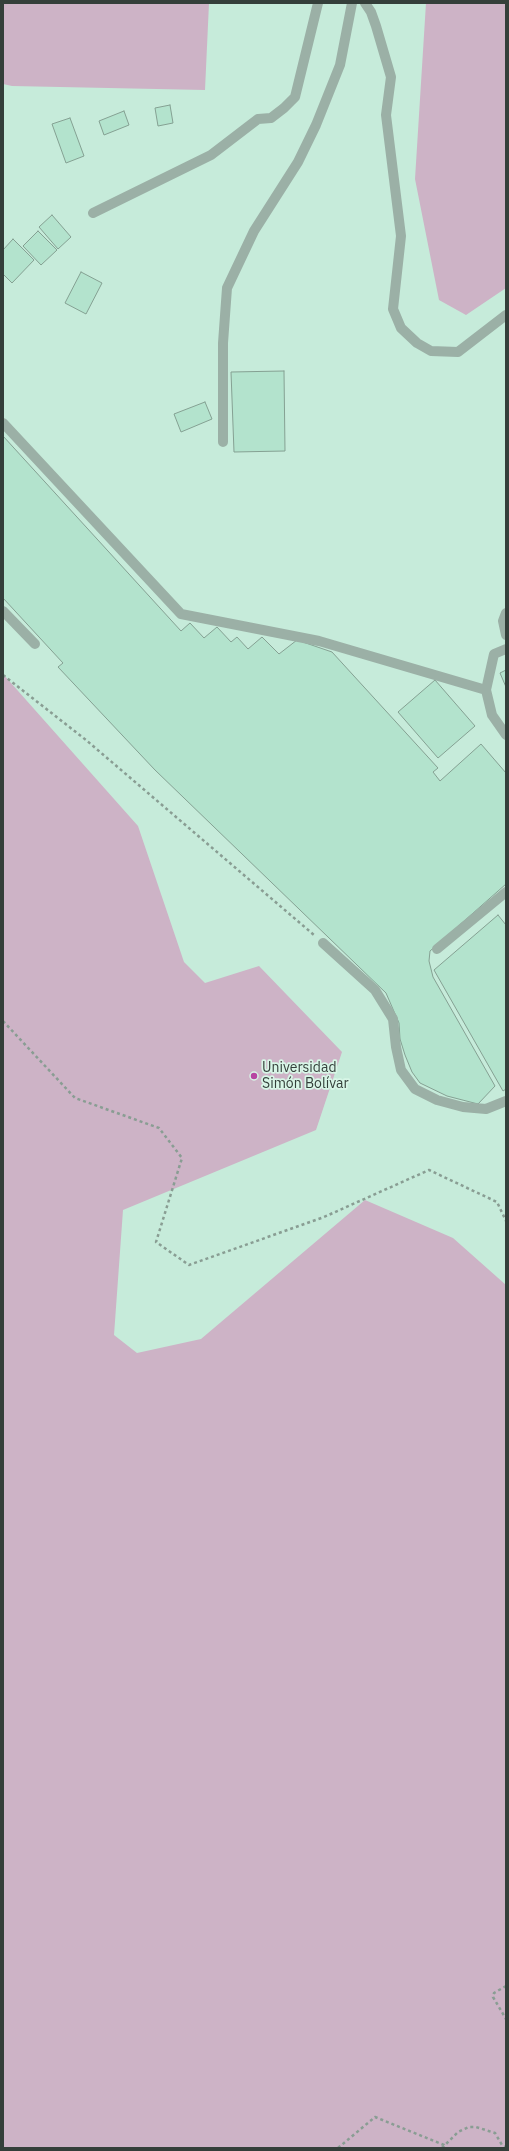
<!DOCTYPE html>
<html>
<head>
<meta charset="utf-8">
<style>
	body { margin:0 }
	#map { position:relative; width:509px; height:2151px; overflow:hidden; background:#d8f6e7; font-family:"IBM Plex Sans",sans-serif }
	canvas { display:block }
	.frame { position:absolute; inset:0; border:4px solid #343f3a; pointer-events:none }
</style>
</head>
<body>
<div id="map">
<canvas width="509" height="2151"></canvas>
<div class="frame"></div>
</div>
<script>
const g = document.querySelector('canvas').getContext('2d');
g.lineJoin = 'round';
function fillPath(path, color) {
  g.fillStyle = color;
  g.fill(path, 'evenodd');
}
function poly(rows) {
  const path = new Path2D();
  for (const r of rows) {
    path.moveTo(r[0], r[1]);
    for (let i = 2; i < r.length; i += 2) path.lineTo(r[i], r[i + 1]);
  }
  return path;
}
function stroke(path, color, width, dash) {
  g.strokeStyle = color;
  g.lineWidth = width;
  g.lineCap = dash ? 'butt' : 'round';
  g.setLineDash(dash || []);
  g.stroke(path);
}
function label(font, color, halo, rows, align = 'center') {
  g.font = font + ' "IBM Plex Sans",sans-serif';
  g.lineWidth = 3.5;
  g.setLineDash([]);
  g.textBaseline = 'middle';
  g.strokeStyle = halo;
  g.fillStyle = color;
  for (const [text, x, y, turn = 0] of rows) {
    g.save();
    g.translate(x, y);
    g.rotate((+turn || 0) * Math.PI / 180);
    g.textAlign = isNaN(turn) ? turn : align;
    if (halo) g.strokeText(text, 0, 0);
    g.fillText(text, 0, 0);
    g.restore();
  }
}
fillPath(poly([
	[3,3,506,3,506,2148,3,2148]
]), '#c6ebda');
fillPath(poly([
	[3,3,209,3,205,90,12,86,3,84],
	[426,3,506,3,506,288,466,315,439,300,415,179],
	[3,674,138,826,184,962,205,983,259,966,342,1052,316,1130,123,1210,114,1335,137,1353,201,1339,365,1200,453,1238,506,1285,506,2148,3,2148]
]), '#cdb3c6');
const building = poly([
	[170,105,173,123,158,126,155,108,170,105],
	[124,111,129,125,104,135,99,121,124,111],
	[70,118,84,156,66,163,52,124,70,118],
	[52,215,71,237,58,249,39,227,52,215],
	[38,231,57,250,41,265,23,246,38,231],
	[13,239,34,260,12,283,3,274,3,250,13,239],
	[81,272,102,283,86,314,65,303,81,272],
	[284,371,285,451,234,452,231,372,284,371],
	[205,402,212,419,181,432,174,414,205,402],
	[3,436,181,631,190,623,204,638,217,627,231,642,237,637,248,649,262,637,279,654,297,640,332,652,438,768,433,772,440,781,481,744,506,773,506,884,430,951,429,961,433,977,495,1086,478,1104,447,1096,420,1083,412,1072,405,1055,400,1039,399,1023,386,993,155,770,58,667,63,663,3,598,3,436],
	[506,670,506,687,500,673,506,670],
	[435,680,475,726,438,758,398,712,435,680],
	[498,915,506,925,506,1089,503,1091,434,970,498,915]
]);
fillPath(building, '#b3e3cd');
stroke(building, '#85a193', 1);
stroke(poly([
	[3,675,86,740,314,935],
	[3,1021,75,1098,159,1128,182,1158,156,1242,189,1265,324,1217,429,1170,497,1202,506,1221],
	[506,1986,494,1993,493,1997,506,2019],
	[338,2148,375,2117,444,2145,446,2148],
	[442,2148,458,2132,469,2127,476,2127,495,2133,502,2145,506,2147]
]), '#899d93', 2.5, [3, 3]);
stroke(poly([
	[365,3,371,12,376,26,391,77,386,115,401,236,393,309,401,328,417,343,431,351,458,352,506,315],
	[93,213,211,155,258,119,271,118,284,108,295,97,318,3],
	[3,423,181,614,319,641,486,690],
	[223,442,223,343,227,288,254,231,298,162,316,125,340,65,352,3],
	[3,611,35,644],
	[506,613,503,621,506,635],
	[506,649,494,654,486,690,492,715,506,735],
	[323,943,375,990,393,1019,396,1047,401,1070,415,1089,437,1100,463,1107,486,1109,506,1101],
	[437,949,506,892]
]), '#9bb0a6', 10);
for (const [x, y, r, color] of [
	[254,1076,4,"#b746a2"]
]) {
  const dot = new Path2D();
  dot.arc(x, y, r, 0, 2 * Math.PI);
  g.fillStyle = color;
  g.fill(dot);
  stroke(dot, '#d8f6e7', 1.5);
}
label('14px', '#343f3a', '#d8f6e7', [
	["Universidad",262,1068],
	["Simón Bolívar",262,1084]
], 'left');
</script>
</body>
</html>
